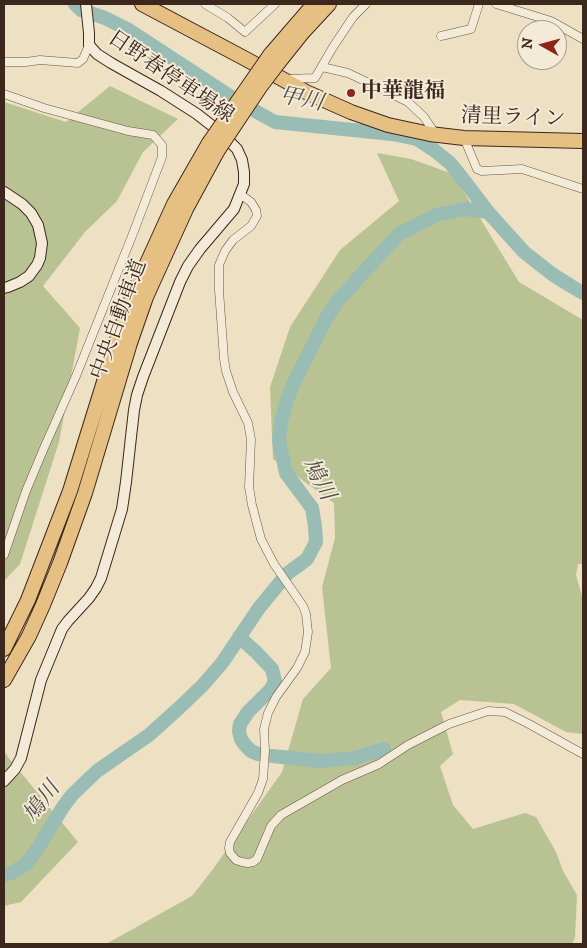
<!DOCTYPE html>
<html>
<head>
<meta charset="utf-8">
<style>
	body { margin:0 }
	#map { position:relative; width:587px; height:948px; overflow:hidden; background:#ede0c3; font-family:"IM FELL DW Pica",serif }
	canvas { display:block }
	.frame { position:absolute; inset:0; border:5px solid #3c271d; pointer-events:none }
	.north { position:absolute; left:517px; top:20px; width:50px; height:50px; box-sizing:border-box; background:#f3ebd8; border:1px solid #aa9d8d; border-radius:50%; rotate:277deg; font-size:14px; font-weight:700; line-height:20px; text-align:center; color:#3c271d }
	.north::after { content:''; display:block; margin:auto; width:18px; height:22px; background:#8f2418; clip-path:polygon(50% 0,100% 100%,50% 72%,0 100%) }
</style>
</head>
<body>
<div id="map">
<canvas width="587" height="948"></canvas>
<div class="frame"></div>
<div class="north">N</div>
</div>
<script>
const g = document.querySelector('canvas').getContext('2d');
g.lineJoin = 'round';
function fillPath(path, color) {
  g.fillStyle = color;
  g.fill(path, 'evenodd');
}
function poly(rows) {
  const path = new Path2D();
  for (const r of rows) {
    path.moveTo(r[0], r[1]);
    for (let i = 2; i < r.length; i += 2) path.lineTo(r[i], r[i + 1]);
  }
  return path;
}
function stroke(path, color, width, dash) {
  g.strokeStyle = color;
  g.lineWidth = width;
  g.lineCap = dash ? 'butt' : 'round';
  g.setLineDash(dash || []);
  g.stroke(path);
}
function label(font, color, halo, rows, align = 'center') {
  g.font = font + ' "IM FELL DW Pica","Noto Serif JP",serif';
  g.lineWidth = 4;
  g.setLineDash([]);
  g.textBaseline = 'middle';
  g.strokeStyle = halo;
  g.fillStyle = color;
  for (const [text, x, y, turn = 0] of rows) {
    g.save();
    g.translate(x, y);
    g.rotate((+turn || 0) * Math.PI / 180);
    g.textAlign = isNaN(turn) ? turn : align;
    if (halo) g.strokeText(text, 0, 0);
    g.fillText(text, 0, 0);
    g.restore();
  }
}
fillPath(poly([
	[110,86,178,119,143,152,117,201,85,232,43,286,80,328,59,442,20,564,4,581,4,102,66,122],
	[377,153,411,159,453,174,519,282,583,320,583,564,578,564,576,575,583,600,583,734,566,732,514,704,460,700,441,712,453,754,440,766,453,805,473,829,525,813,536,817,556,852,563,871,577,895,575,938,572,944,106,944,192,896,213,869,282,772,303,699,331,668,322,587,335,538,334,503,273,459,270,387,290,327,340,250,399,201],
	[4,751,8,757,78,842,21,902,4,906]
]), '#b9c293');
stroke(poly([
	[75,4,81,10,105,18,129,30,239,102,275,122,392,134,417,139,434,150,450,163,463,179,488,212,524,252,552,274,571,286,583,293],
	[239,637,256,652,272,669,275,681,271,689,248,712,240,724,239,731,241,739,245,745,251,751,258,754],
	[272,756,321,761,355,758,384,749],
	[4,875,13,872,26,864,36,851,63,807,72,795,97,771,149,735,179,708,203,685,222,663,259,608,277,586,288,573,307,559,316,542,315,526,312,508,286,473,279,440,281,422,288,397,296,378,327,317,337,302,361,275,399,234,436,215,466,209,488,212]
]), '#99bdb4', 14);
const street = poly([
	[205,4,228,18,245,32,275,4],
	[496,4,551,21,583,39],
	[441,36,471,29,479,4],
	[4,62,26,62,40,60,78,63,83,59,89,45],
	[322,67,348,73,408,102,424,117,436,135],
	[287,79,315,78,333,47,353,17,366,4],
	[4,94,44,108,128,131,153,135,162,145,162,157,134,231,76,376,44,448,26,491,4,555],
	[464,138,477,169,482,171,522,169,583,189],
	[240,194,251,202,256,210,257,216,251,226,233,240,225,251,219,265,219,290,224,359,226,371,233,392,248,423,251,439,249,487,252,505,261,539,274,564,303,606,306,614,308,632,305,652,297,668,276,697,268,713,264,729,265,751,263,779,258,793,230,842,229,848,230,853,236,860,242,862,248,863,253,862,257,859,271,826,281,815,342,780,379,764,408,745,449,724,488,711,505,712,529,724,583,754]
]);
const secondary = poly([
	[4,192,22,204,31,213,38,225,42,243,40,258,37,265,29,276,20,282,8,287,4,288],
	[4,781,15,769,21,758,41,680,62,629,68,621,89,598,96,588,101,578,122,509,126,482,134,410,137,395,143,377,180,282,188,266,200,249,234,209,244,184,244,172,242,160,237,149,220,132,197,114,161,91,111,63,97,54,89,45,89,33,86,4]
]);
const highway = poly([
	[142,4,242,57,306,92,351,112,388,125,430,134,464,138,583,141],
	[270,55,314,4],
	[279,62,303,32,329,4],
	[4,649,28,600,70,491,117,340,134,292,174,204,209,143],
	[4,680,29,636,43,605,60,563,85,493,130,343,146,297,186,209,218,150]
]);
stroke(street, '#685546', 9);
stroke(secondary, '#3c271d', 12);
stroke(highway, '#3c271d', 16);
stroke(street, '#f3ebd8', 8);
stroke(secondary, '#f3ebd8', 10);
stroke(highway, '#e6c082', 14);
const highwayBridge = poly([
	[209,143,270,55],
	[218,150,260,87,279,62]
]);
stroke(highwayBridge, '#3c271d', 16, []);
stroke(highwayBridge, '#e6c082', 14);
for (const [x, y, r, color] of [
	[351,93,5,"#8f2418"]
]) {
  const dot = new Path2D();
  dot.arc(x, y, r, 0, 2 * Math.PI);
  g.fillStyle = color;
  g.fill(dot);
  stroke(dot, '#f3ebd8', 2);
}
label('21px', '#3c271d', '#f3ebd8', [
	["日野春停車場線",170,78,34],
	["清里ライン",513,119,2],
	["中央自動車道",120,320,-70]
]);
label('bold 21px', '#3c271d', '#f3ebd8', [
	["中華龍福",361,93]
], 'left');
label('italic 22px', '#534c43', '#f3ebd8', [
	["甲川",301,101,11],
	["鳩川",317,480,62],
	["鳩川",43,803,-53]
]);
</script>
</body>
</html>
